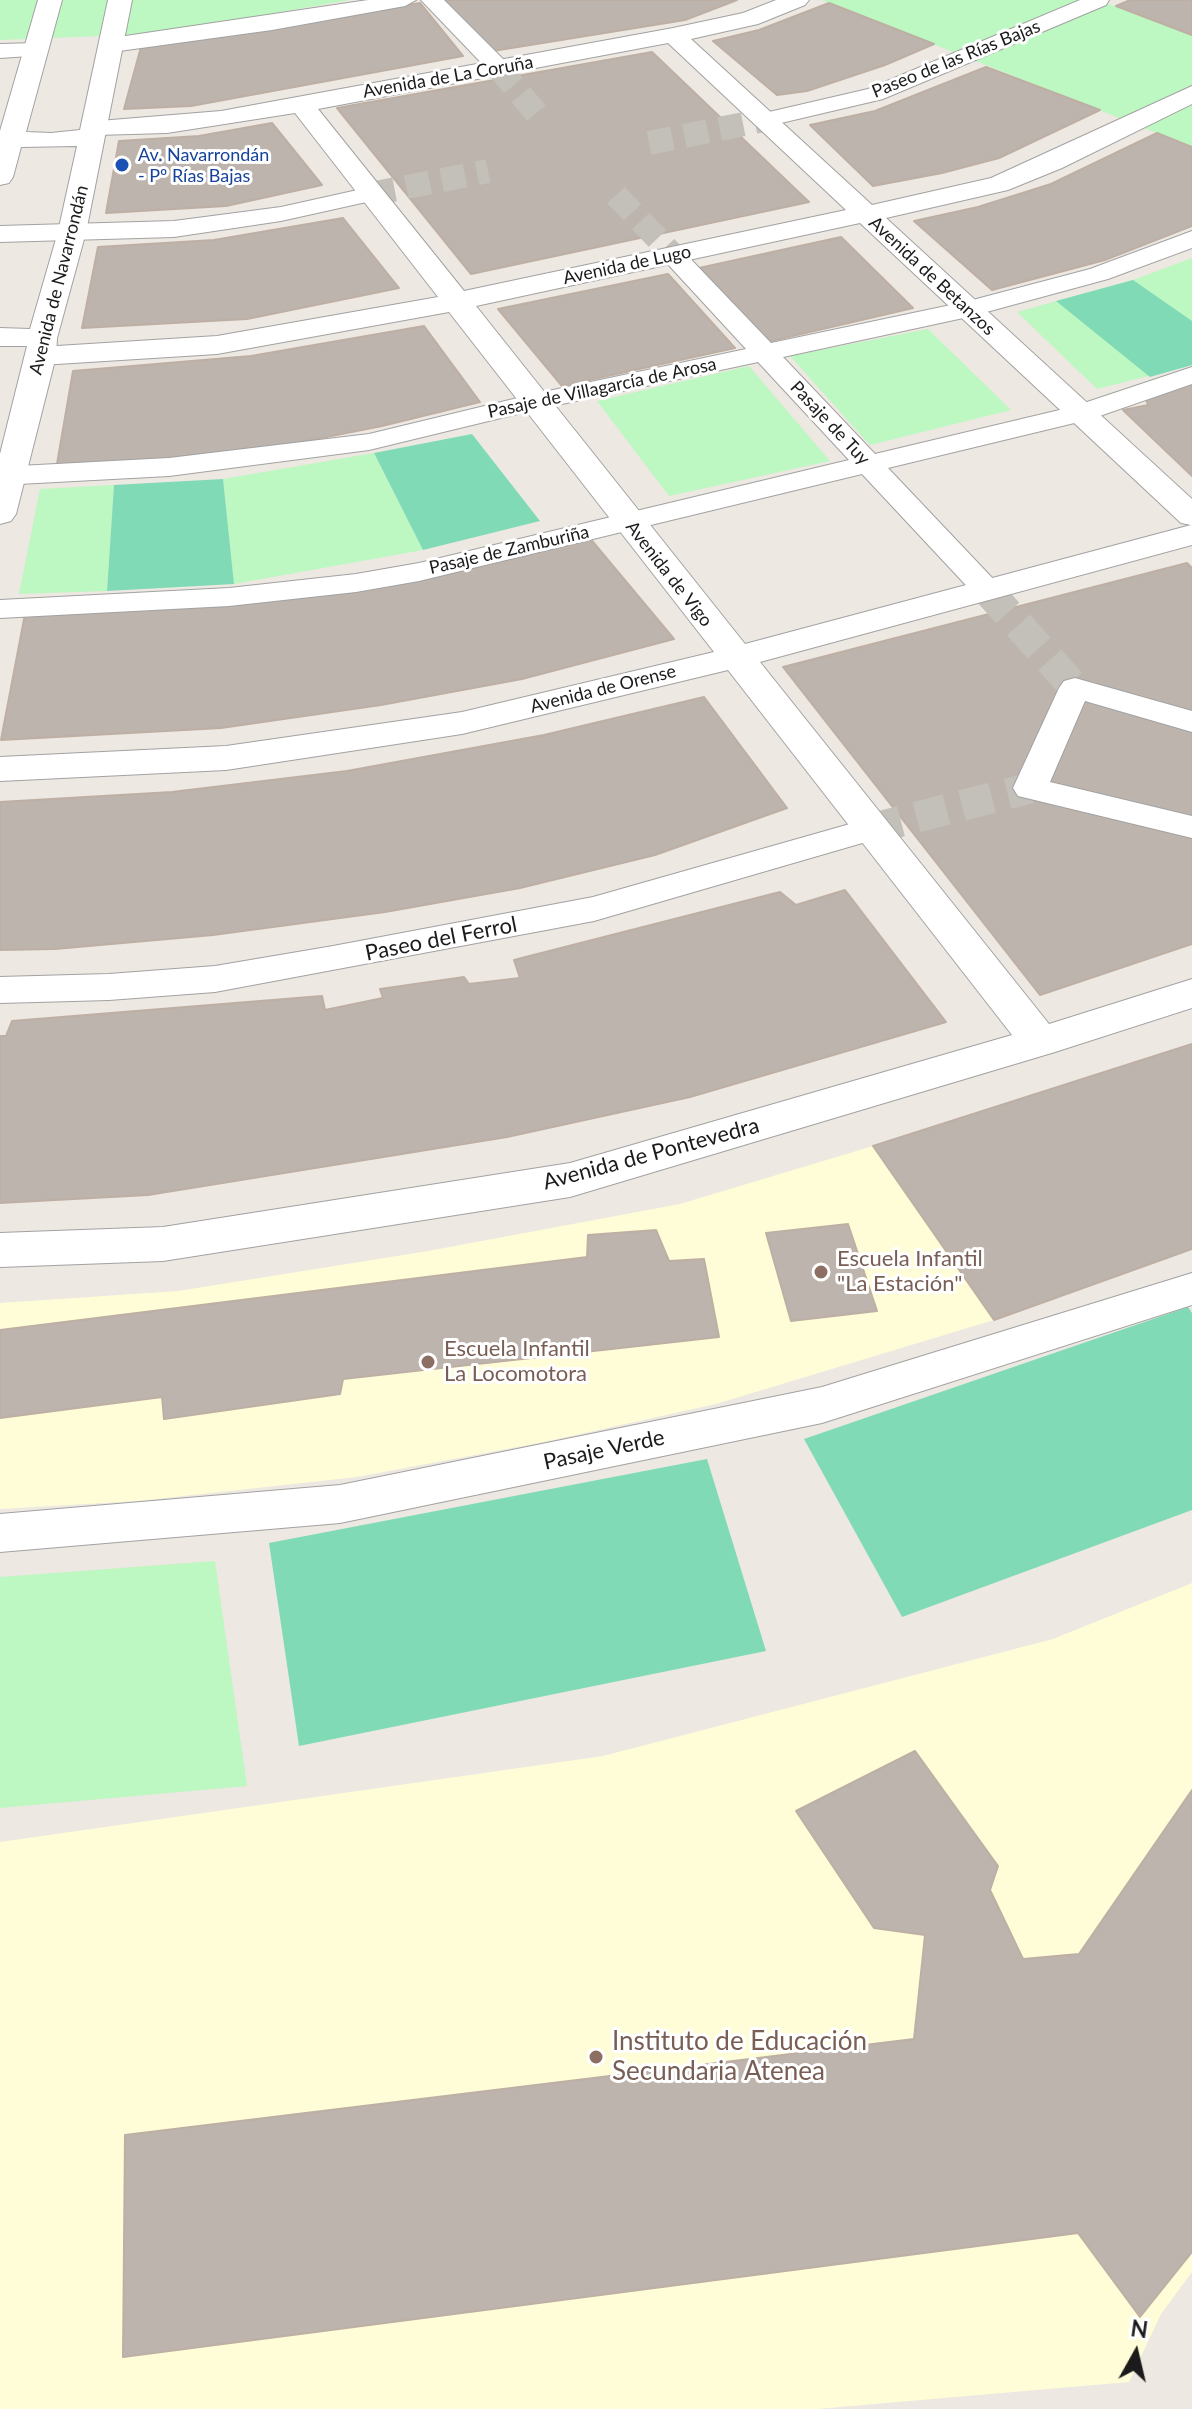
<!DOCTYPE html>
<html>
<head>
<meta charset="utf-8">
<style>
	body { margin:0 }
	#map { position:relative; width:1192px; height:2409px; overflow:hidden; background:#ede8e1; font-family:Lato,sans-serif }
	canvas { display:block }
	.north { position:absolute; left:1096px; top:2313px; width:80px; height:80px; -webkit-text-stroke:6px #fff; paint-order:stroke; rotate:8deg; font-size:22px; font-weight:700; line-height:32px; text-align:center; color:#1b1b1b }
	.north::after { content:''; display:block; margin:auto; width:28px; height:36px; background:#1b1b1b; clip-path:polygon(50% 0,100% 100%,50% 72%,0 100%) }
</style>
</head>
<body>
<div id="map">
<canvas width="1192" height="2409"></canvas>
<div class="north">N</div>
</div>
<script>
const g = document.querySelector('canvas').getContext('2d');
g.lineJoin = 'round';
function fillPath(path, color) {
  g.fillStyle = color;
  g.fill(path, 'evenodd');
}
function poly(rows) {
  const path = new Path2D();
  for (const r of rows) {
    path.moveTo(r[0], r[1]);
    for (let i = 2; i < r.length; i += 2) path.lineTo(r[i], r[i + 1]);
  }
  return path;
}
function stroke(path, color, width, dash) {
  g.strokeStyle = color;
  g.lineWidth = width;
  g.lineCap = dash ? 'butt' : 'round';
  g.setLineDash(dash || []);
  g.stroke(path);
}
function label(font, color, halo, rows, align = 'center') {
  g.font = font + ' Lato,sans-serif';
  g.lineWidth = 6;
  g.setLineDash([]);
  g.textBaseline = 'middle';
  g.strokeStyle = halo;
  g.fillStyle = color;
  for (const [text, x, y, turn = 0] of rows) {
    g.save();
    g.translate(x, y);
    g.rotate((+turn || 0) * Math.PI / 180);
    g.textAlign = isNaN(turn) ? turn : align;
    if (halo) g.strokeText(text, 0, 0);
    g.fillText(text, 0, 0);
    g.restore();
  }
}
fillPath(poly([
	[873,1146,994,1320,716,1404,544,1442,357,1477,138,1501,0,1509,0,1303,178,1291,428,1251,680,1204],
	[1192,1583,1192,2272,1161,2314,1129,2382,817,2409,0,2409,0,1842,603,1756,1053,1639]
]), '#fefdd8');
fillPath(poly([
	[0,0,350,0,152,34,0,40],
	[822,0,1098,0,1192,35,1192,147],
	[1192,258,1192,365,1097,389,1017,312,1133,280],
	[928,329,1011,410,870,445,790,356],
	[749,366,830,461,669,496,597,401],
	[374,453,423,550,234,584,223,479],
	[114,485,107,591,19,594,40,489],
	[215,1561,247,1786,0,1808,0,1577]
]), '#bdf7c1');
fillPath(poly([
	[1133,280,1192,321,1192,365,1150,377,1056,301],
	[472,434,540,521,423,550,374,453],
	[223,479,234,584,107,591,114,485],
	[1188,1307,1192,1313,1192,1510,902,1617,804,1439],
	[707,1459,766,1651,299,1746,269,1543]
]), '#80dab6');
const building = poly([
	[444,0,737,0,685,20,493,51,444,0],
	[1130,0,1192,0,1192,35,1116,6,1130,0],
	[420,3,463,56,191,106,124,109,141,47,234,35,420,3],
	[829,3,934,44,885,65,807,91,777,95,713,41,759,30,829,3],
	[652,52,809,202,471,274,337,108,652,52],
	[986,67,1100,110,999,158,942,173,873,186,810,125,875,111,986,67],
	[272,123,322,185,226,206,106,213,119,141,199,136,272,123],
	[1157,133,1192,147,1192,226,1105,260,992,290,914,221,978,207,1051,184,1157,133],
	[343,218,399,288,247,319,82,328,98,247,214,240,343,218],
	[841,237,913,308,767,342,699,268,841,237],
	[668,274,735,348,562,386,498,309,668,274],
	[424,326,480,402,382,426,286,445,168,458,57,464,73,371,251,356,424,326],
	[1192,384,1192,476,1123,410,1148,405,1146,399,1192,384],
	[588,536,674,639,522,679,381,705,221,728,1,740,25,614,457,568,588,536],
	[1187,563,1192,568,1192,944,1040,995,783,667,1187,563],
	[704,697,787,808,655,855,520,888,385,912,213,935,55,949,0,950,0,802,172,792,347,771,544,735,704,697],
	[845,890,946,1022,690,1097,507,1137,148,1195,0,1203,0,1036,6,1036,12,1021,322,996,325,1010,383,998,380,989,464,977,469,984,520,978,514,960,780,892,796,905,845,890],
	[1192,1044,1192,1249,994,1320,873,1146,1192,1044],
	[848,1224,877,1311,791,1321,766,1233,848,1224],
	[656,1230,669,1261,704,1259,719,1337,343,1379,340,1394,164,1419,162,1397,0,1418,0,1330,587,1257,588,1235,656,1230],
	[915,1751,998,1866,990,1890,1023,1959,1079,1954,1192,1790,1192,2252,1140,2317,1078,2233,123,2357,125,2135,914,2039,925,1935,874,1928,796,1811,915,1751]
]);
fillPath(building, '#bdb4ad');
stroke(building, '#beafa4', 2);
stroke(poly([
	[498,67,537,114],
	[649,143,764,120],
	[371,194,488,171],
	[616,195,673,255]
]), '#c3bfb9', 24, [24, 12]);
stroke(poly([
	[987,590,1075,688],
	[871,829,1030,788]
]), '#c3bfb9', 31, [31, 16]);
const pedestrian = poly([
	[368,0,416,0,405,6,272,30,112,52,101,45,112,38,368,0],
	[421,0,444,0,506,62,509,67,506,72,490,72,421,0],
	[1080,0,1109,0,1106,5,883,99,764,127,756,125,752,120,756,115,868,89,1080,0],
	[36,43,44,45,47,50,44,55,0,58,0,44,36,43],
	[371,187,380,189,383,194,380,199,281,221,174,237,0,242,0,226,174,221,281,207,371,187],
	[1192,231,1192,248,1108,279,968,317,783,357,875,454,1072,407,1192,367,1192,384,1091,419,888,468,998,584,1002,590,998,596,987,599,976,596,862,474,419,581,356,592,229,606,0,618,0,600,229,588,356,574,419,563,849,460,758,362,534,410,369,450,169,476,0,485,0,467,169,458,369,434,534,394,746,349,664,260,660,255,664,250,682,250,771,343,965,302,1090,269,1192,231],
	[1075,678,1192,711,1192,732,1085,701,1050,782,1192,816,1192,838,1018,796,1013,788,1059,688,1064,681,1075,678],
	[871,818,883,821,888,829,883,837,594,921,215,992,109,1000,0,1003,0,977,109,974,215,966,333,946,593,897,871,818],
	[1192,1273,1192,1305,822,1423,340,1523,0,1552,0,1514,340,1485,822,1387,1192,1273]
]);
const minor = poly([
	[776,0,809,0,805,5,758,24,691,39,872,205,991,178,1192,86,1192,104,1062,168,1008,190,886,218,1192,499,1192,545,760,662,1049,1024,1192,979,1192,1008,1055,1052,570,1197,163,1261,0,1267,0,1233,163,1227,570,1163,1012,1035,728,670,462,734,226,770,0,781,0,757,226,746,462,712,714,652,449,312,217,354,41,365,31,362,26,356,31,350,41,347,217,336,438,297,295,113,167,133,96,135,87,132,83,127,87,122,221,111,673,28,743,13,776,0],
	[668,43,846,210,464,291,318,109,668,43],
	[860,223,1181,523,1191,525,745,644,476,306,860,223]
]);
const tertiary = poly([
	[38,0,62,0,26,132,51,133,80,130,108,0,132,0,86,232,57,338,56,356,16,514,11,521,0,524,0,454,27,346,0,346,0,328,30,329,58,232,77,146,21,147,13,177,9,183,0,185,0,131,38,0]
]);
stroke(pedestrian, '#a2a2a2', 2);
stroke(minor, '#a2a2a2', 2);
stroke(tertiary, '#a2a2a2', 2);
fillPath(pedestrian, '#fff');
fillPath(minor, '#fff');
fillPath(tertiary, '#fff');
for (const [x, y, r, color] of [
	[122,165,8,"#1a4fb4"],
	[821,1272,8,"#8d6e63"],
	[428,1362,8,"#8d6e63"],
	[596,2057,8,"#8d6e63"]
]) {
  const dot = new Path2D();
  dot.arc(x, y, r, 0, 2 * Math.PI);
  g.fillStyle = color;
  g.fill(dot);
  stroke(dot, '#fff', 3);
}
label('18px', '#1b1b1b', '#fff', [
	["Paseo de las Rías Bajas",956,59,-22],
	["Avenida de La Coruña",448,77,-10],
	["Avenida de Lugo",627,265,-12],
	["Avenida de Betanzos",932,276,43],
	["Avenida de Navarrondán",59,280,-76],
	["Pasaje de Villagarcía de Arosa",602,388,-12],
	["Pasaje de Tuy",830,423,47],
	["Pasaje de Zamburiña",509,550,-13],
	["Avenida de Vigo",669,574,52],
	["Avenida de Orense",603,689,-14]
]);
label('18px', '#164399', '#fff', [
	["Av. Navarrondán",138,155],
	["- Pº Rías Bajas",138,176]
], 'left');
label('22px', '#1b1b1b', '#fff', [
	["Paseo del Ferrol",441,939,-11],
	["Avenida de Pontevedra",651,1154,-15],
	["Pasaje Verde",604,1450,-12]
]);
label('22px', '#785e54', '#fff', [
	["Escuela Infantil",837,1259],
	["\"La Estación\"",837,1284],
	["Escuela Infantil",444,1349],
	["La Locomotora",444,1374]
], 'left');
label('26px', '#785e54', '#fff', [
	["Instituto de Educación",612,2042],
	["Secundaria Atenea",612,2072]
], 'left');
</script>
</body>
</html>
